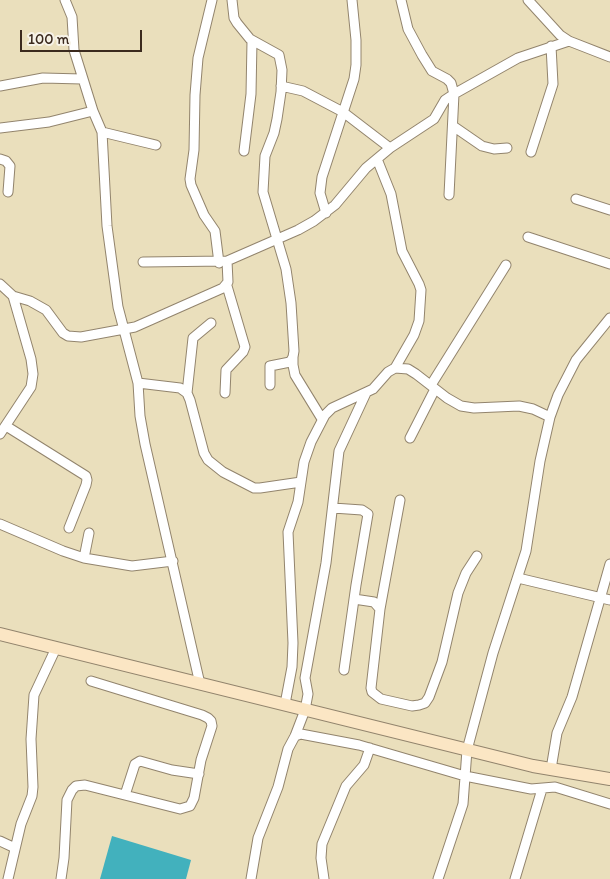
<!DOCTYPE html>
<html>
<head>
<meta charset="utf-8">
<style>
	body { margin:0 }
	#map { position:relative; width:610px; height:879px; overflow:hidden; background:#eadfbc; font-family:Itim,sans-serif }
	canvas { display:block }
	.scale { position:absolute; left:20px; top:30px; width:122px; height:22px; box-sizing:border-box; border:2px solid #3b2a1e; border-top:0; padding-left:6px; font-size:15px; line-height:18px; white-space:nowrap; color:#3b2a1e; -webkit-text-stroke:4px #f7f3e8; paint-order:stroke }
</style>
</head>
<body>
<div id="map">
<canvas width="610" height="879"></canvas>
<div class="scale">100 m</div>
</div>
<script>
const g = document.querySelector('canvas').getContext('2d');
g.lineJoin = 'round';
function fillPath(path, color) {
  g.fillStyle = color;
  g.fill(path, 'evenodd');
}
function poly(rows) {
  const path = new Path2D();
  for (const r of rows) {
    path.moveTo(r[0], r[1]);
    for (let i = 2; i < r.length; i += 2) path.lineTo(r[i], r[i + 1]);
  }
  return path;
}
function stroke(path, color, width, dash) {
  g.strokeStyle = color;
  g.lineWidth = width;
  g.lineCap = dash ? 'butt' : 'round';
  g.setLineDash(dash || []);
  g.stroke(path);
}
fillPath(poly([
	[112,836,191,860,186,879,100,879]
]), '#42b1bd');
const street = poly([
	[65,0,72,17,74,50,93,111,102,132,107,226,118,307,138,383,140,416,145,444,200,684],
	[212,0,198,58,195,95,194,150,190,179,191,185,204,215,215,231,219,263],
	[232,0,234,18,237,23,250,39,279,55,282,70,281,92,277,119,274,133,265,156,263,192,286,269,291,303,294,351,293,357,290,362,270,366,270,385],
	[401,0,408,29,422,55,432,71,447,79,451,83,454,94,449,195],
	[528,0,560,35,569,41,610,57],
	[0,86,43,78,82,79],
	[281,86,303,91,343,112,390,148],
	[453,126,482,146,494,149,507,148],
	[0,128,49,122,93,111],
	[102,132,156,145],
	[244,151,251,94,252,41],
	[531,152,553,84,551,46],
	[0,159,6,161,10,166,8,192],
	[576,199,610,210],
	[326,213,320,193,322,177,354,79,356,65,356,40,352,0],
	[528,237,610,264],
	[143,262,227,261,298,230,314,221,335,205,366,168,390,148,434,119,445,100,454,94,518,58,569,41],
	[0,284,13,296,30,301,46,310,63,333,68,336,81,337,135,327,223,288,228,282,227,261],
	[293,357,293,365,295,375,322,419],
	[395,368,408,369,416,374,447,398,461,406,474,408,519,406,533,409,550,417],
	[138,383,180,388,187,393,190,400,204,453,208,460,223,472,254,488,260,488,301,482],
	[431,385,506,265],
	[187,393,193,338,211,323],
	[225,393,226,370,243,352,245,347,227,286],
	[6,426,86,476,87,480,86,485,69,528],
	[0,434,31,387,33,374,31,359,13,296],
	[410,438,435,389],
	[333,508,362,510,368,514,356,585,344,670],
	[0,524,63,551,84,558,132,566,173,561],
	[84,558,89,533],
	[518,578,610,600],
	[354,599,374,602,380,609,371,688,372,692,381,699,412,706,419,705,425,703,429,697,442,662,458,593,466,573,477,556],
	[380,609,400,500],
	[285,704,292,667,293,643,288,532,298,502,304,462,311,442,325,415,332,408,373,389,388,372,395,368,414,335,419,321,421,290,419,284,402,251,391,194,377,159],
	[295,736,301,734,306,735,359,745,465,776,531,789,555,787,610,804],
	[551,769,557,733,572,697,610,564],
	[125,795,135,764,140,761,172,770,199,774],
	[0,841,15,848],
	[8,879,21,824,32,796,33,787,31,739,34,695,56,648],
	[61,879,64,858,67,800,72,790,76,786,85,785,180,809,190,806,194,798,201,760,212,726,211,721,208,718,202,715,91,681],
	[251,879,258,838,278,787,288,749,295,736,305,710,308,694,305,678,326,563,339,451,366,393],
	[324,879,321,858,322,844,346,786,364,765,370,748],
	[438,879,463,804,467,750,493,653,526,551,540,461,550,417,558,395,576,360,610,318],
	[515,879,542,789]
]);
const secondary = poly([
	[0,634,533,766,610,779]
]);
stroke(street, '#92846d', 11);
stroke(secondary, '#92846d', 14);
stroke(street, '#fff', 9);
stroke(secondary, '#fbe6c4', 12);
</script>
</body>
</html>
